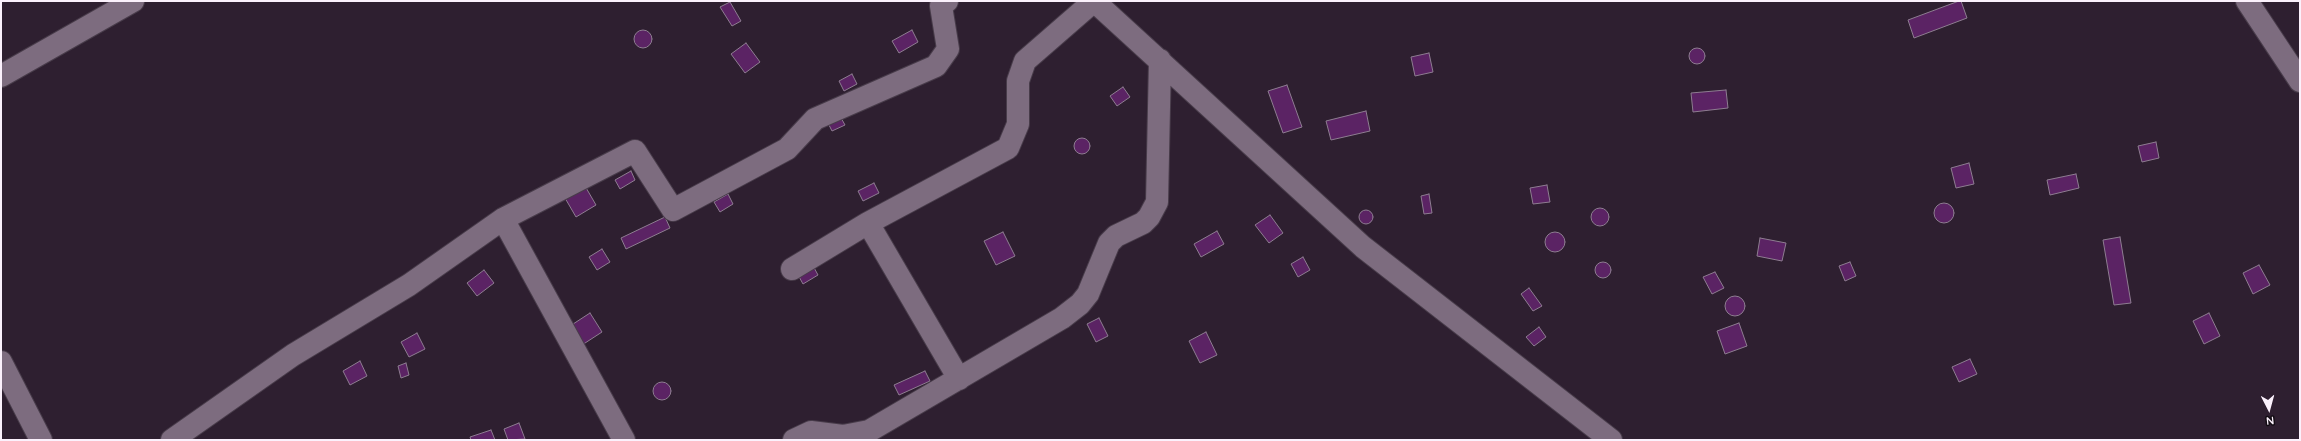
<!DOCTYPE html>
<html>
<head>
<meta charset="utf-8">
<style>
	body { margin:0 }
	#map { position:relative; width:2301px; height:441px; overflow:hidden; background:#2e1f30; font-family:Quicksand,sans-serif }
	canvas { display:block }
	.frame { position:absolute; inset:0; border:2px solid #fbf1fc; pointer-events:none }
	.north { position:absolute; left:2249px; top:389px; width:40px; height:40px; -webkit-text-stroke:3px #120c13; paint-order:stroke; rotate:174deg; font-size:11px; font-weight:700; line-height:16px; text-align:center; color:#fbf1fc }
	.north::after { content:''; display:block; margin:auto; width:14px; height:18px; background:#fbf1fc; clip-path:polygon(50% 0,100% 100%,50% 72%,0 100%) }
</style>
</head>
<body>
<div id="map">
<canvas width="2301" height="441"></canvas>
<div class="frame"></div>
<div class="north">N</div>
</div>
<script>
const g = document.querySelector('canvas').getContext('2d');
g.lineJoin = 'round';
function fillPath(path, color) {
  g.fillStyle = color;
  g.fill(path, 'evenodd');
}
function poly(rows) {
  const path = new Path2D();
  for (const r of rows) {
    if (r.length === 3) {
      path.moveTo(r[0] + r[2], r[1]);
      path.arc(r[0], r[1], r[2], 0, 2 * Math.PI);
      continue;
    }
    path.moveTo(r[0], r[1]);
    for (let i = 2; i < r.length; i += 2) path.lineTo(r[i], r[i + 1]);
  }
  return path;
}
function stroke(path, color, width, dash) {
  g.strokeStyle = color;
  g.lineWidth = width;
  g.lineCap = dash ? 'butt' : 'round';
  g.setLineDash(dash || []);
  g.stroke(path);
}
const building = poly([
	[1959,1,1961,1,1967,18,1914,38,1908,20,1959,1],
	[730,2,741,21,732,26,720,7,730,2],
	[643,39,9],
	[912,30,918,42,899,53,892,41,912,30],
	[746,43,760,62,745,73,731,54,746,43],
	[1697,56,8],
	[1429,53,1433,72,1415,76,1411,57,1429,53],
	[852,74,857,84,844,91,839,81,852,74],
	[1287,85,1302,127,1283,133,1268,91,1287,85],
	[1123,87,1130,97,1117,106,1110,96,1123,87],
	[1726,90,1728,108,1693,112,1691,93,1726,90],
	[1366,111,1370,131,1331,140,1326,121,1366,111],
	[840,116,845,125,832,131,828,123,840,116],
	[1082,146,8],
	[2156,142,2159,158,2142,162,2138,146,2156,142],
	[1969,163,1974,184,1956,188,1951,168,1969,163],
	[631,171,635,180,620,189,615,180,631,171],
	[2076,174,2079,188,2050,195,2047,180,2076,174],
	[874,183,879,193,863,201,858,191,874,183],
	[1547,185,1550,202,1533,204,1530,188,1547,185],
	[585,186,596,205,576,217,565,198,585,186],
	[728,194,733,204,720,212,714,202,728,194],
	[1429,194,1432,213,1424,214,1421,196,1429,194],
	[1944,213,10],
	[1600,217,9],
	[1366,217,7],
	[1270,215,1283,233,1269,243,1255,225,1270,215],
	[665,217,670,228,626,249,621,238,665,217],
	[1217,231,1224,244,1201,257,1194,244,1217,231],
	[1003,232,1015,256,996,265,984,241,1003,232],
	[1555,242,10],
	[2120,237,2131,303,2114,305,2103,240,2120,237],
	[1760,238,1786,243,1782,261,1757,256,1760,238],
	[602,249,610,262,597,270,589,257,602,249],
	[1303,257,1310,270,1298,277,1291,264,1303,257],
	[1603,270,8],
	[1850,262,1856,276,1845,281,1839,266,1850,262],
	[812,264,818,275,803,284,797,273,812,264],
	[2259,265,2270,285,2253,294,2243,273,2259,265],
	[484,270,494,283,477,296,467,283,484,270],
	[1715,272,1724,288,1712,294,1703,277,1715,272],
	[1529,288,1542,306,1533,311,1521,294,1529,288],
	[1735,306,10],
	[590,313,602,332,582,345,570,326,590,313],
	[2209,313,2220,336,2204,344,2193,321,2209,313],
	[1099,318,1108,336,1096,342,1087,324,1099,318],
	[1739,323,1747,346,1725,354,1717,331,1739,323],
	[1539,327,1546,337,1534,346,1526,337,1539,327],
	[1206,332,1217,355,1200,363,1189,341,1206,332],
	[417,333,425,349,409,357,401,342,417,333],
	[1970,359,1977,374,1959,382,1952,367,1970,359],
	[360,361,367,376,350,385,343,371,360,361],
	[406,363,409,375,401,378,398,366,406,363],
	[925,371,930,381,899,395,894,385,925,371],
	[662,391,9],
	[519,423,525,439,508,440,504,429,519,423],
	[491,430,495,440,471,440,470,437,491,430]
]);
fillPath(building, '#5b2364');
stroke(building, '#8e7d91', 1);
const minor = poly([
	[1094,1,1363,247,1611,440],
	[2247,1,2300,81],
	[1,76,133,1],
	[503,219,624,440],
	[868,223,959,379],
	[792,269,868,223,1008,148,1018,124,1018,81,1025,61,1094,1],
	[1,362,41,440],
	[172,440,293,355,409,285,503,219,635,151,673,210,787,149,815,119,936,66,948,49,941,6,947,1],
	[794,440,811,432,843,436,869,431,1062,318,1080,304,1088,294,1109,243,1116,236,1143,223,1149,217,1157,202,1160,60]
]);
stroke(minor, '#483c4a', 24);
stroke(minor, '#7d6c7f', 22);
</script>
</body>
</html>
